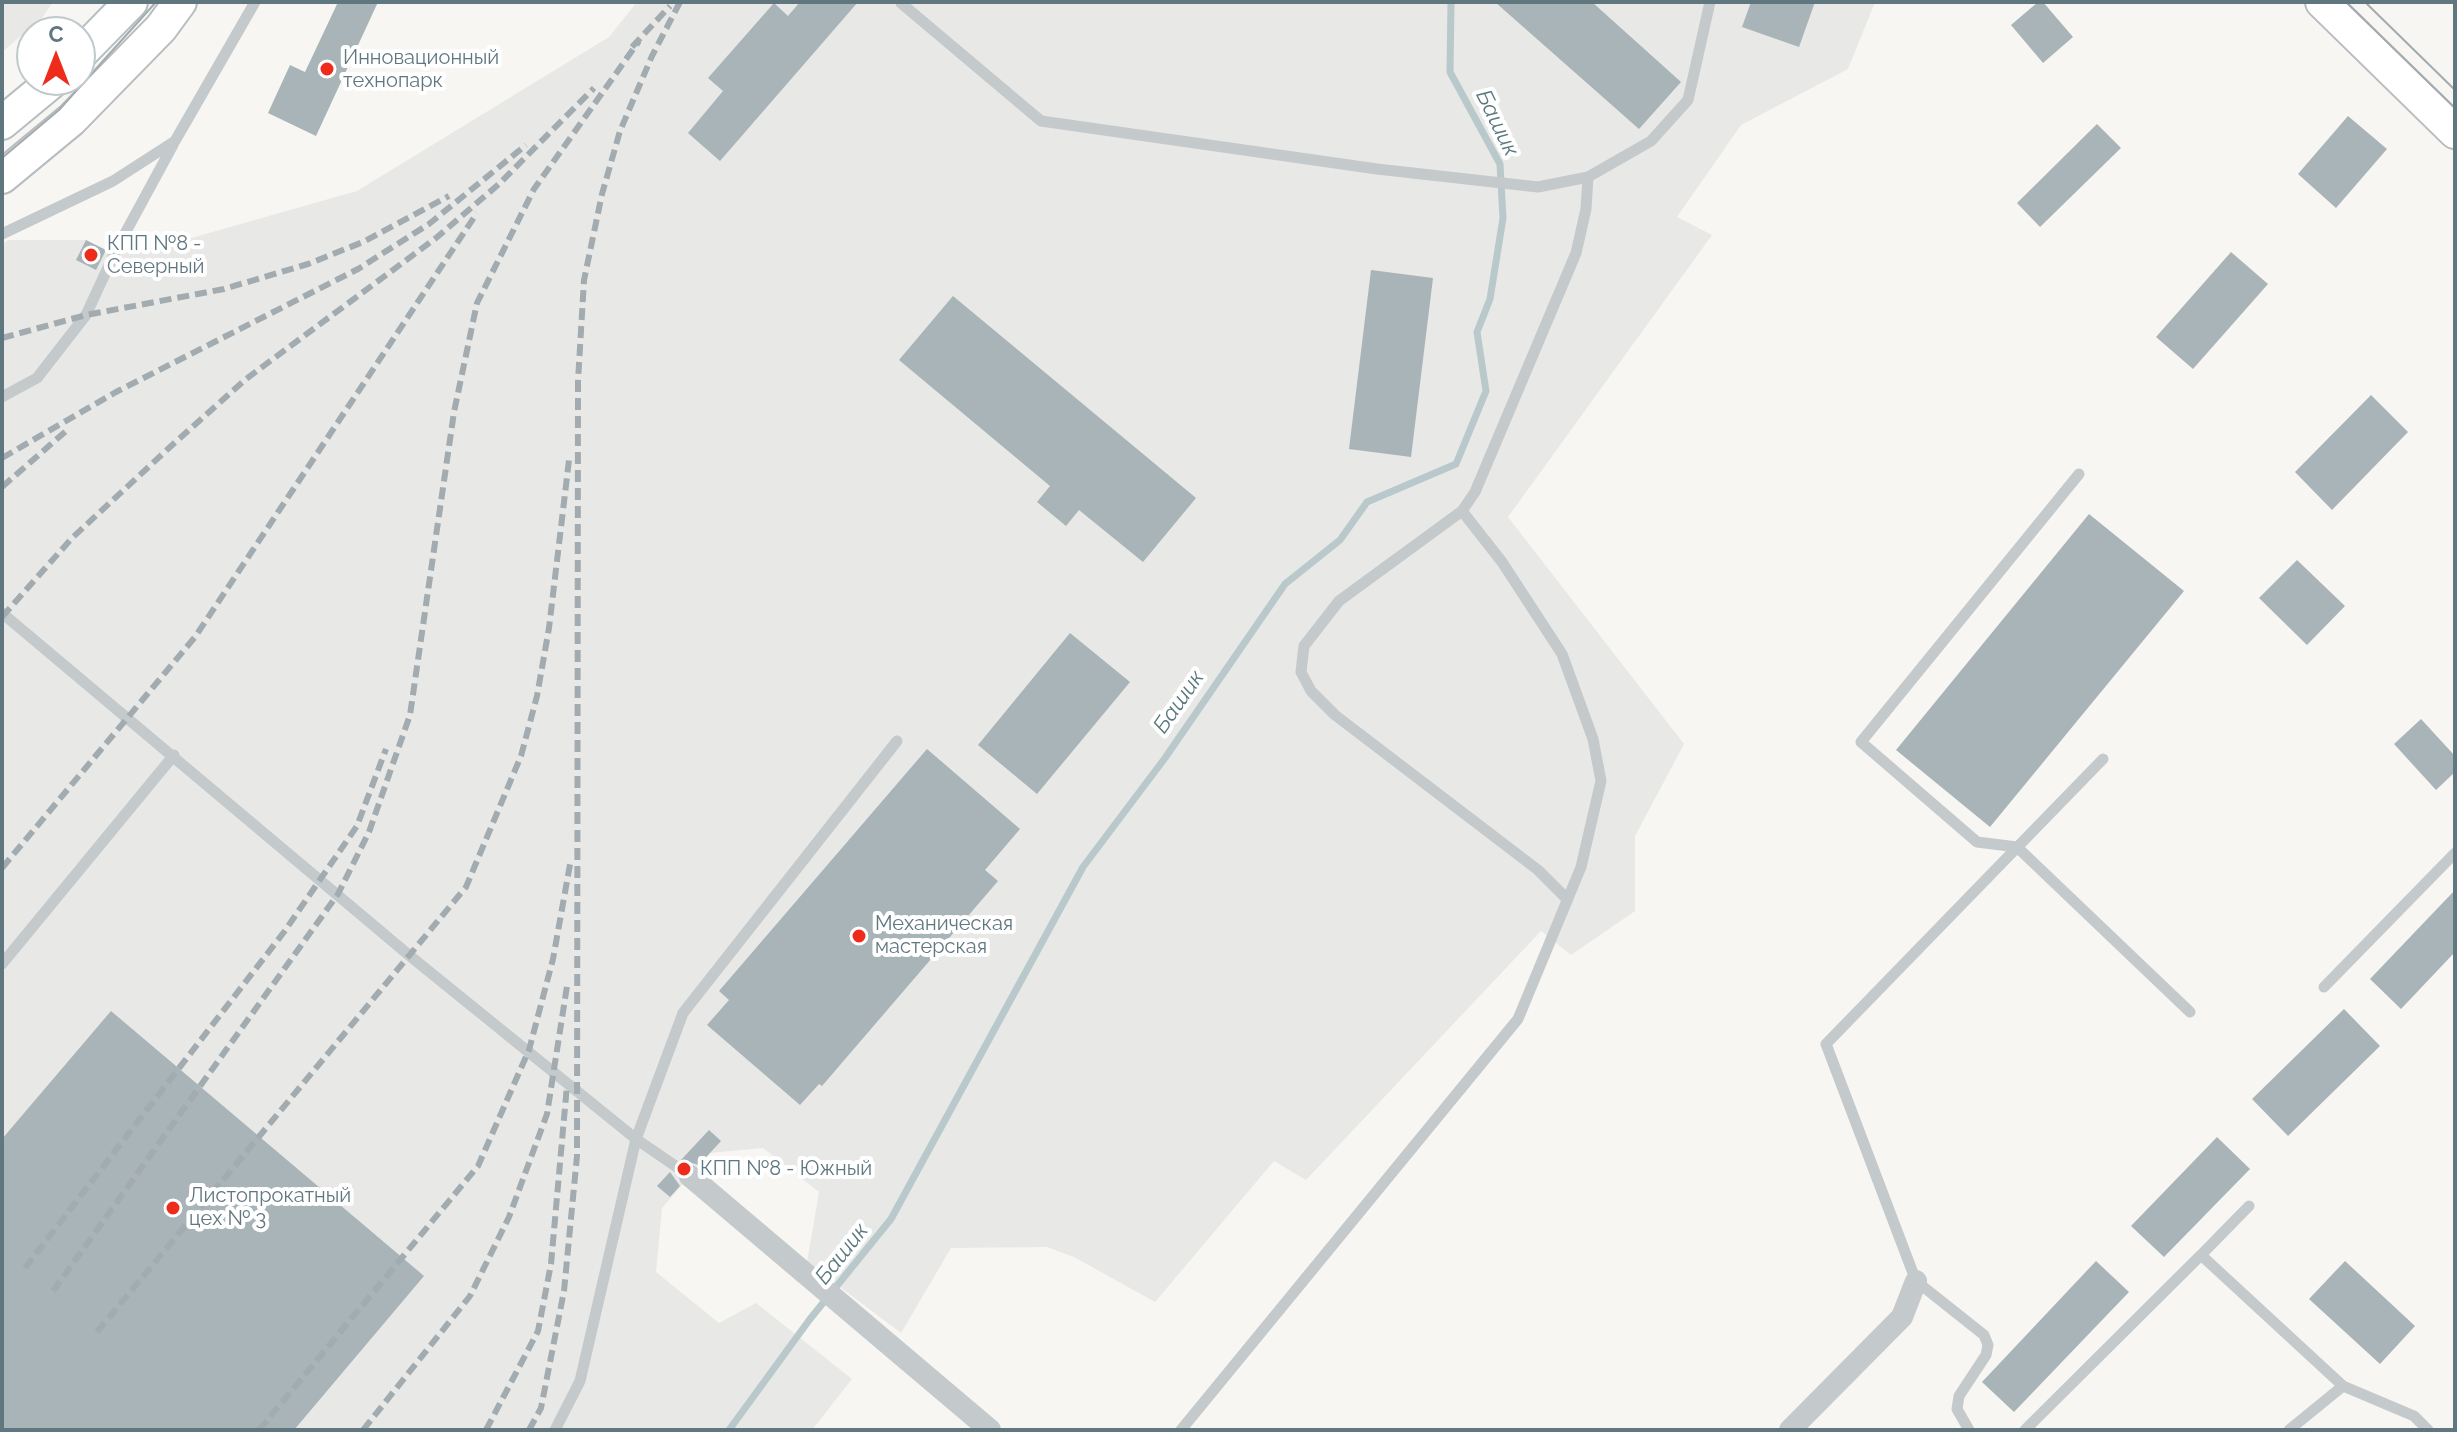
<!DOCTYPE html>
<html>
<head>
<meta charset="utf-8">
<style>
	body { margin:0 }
	#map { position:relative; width:2457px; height:1432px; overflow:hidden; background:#f7f6f3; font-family:Raleway,sans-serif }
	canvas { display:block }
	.frame { position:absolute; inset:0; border:4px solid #607780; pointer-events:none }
	.north { position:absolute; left:16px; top:16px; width:80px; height:80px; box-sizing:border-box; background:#fff; border:2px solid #bfc9cc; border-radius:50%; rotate:0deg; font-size:22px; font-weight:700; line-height:32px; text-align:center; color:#607780 }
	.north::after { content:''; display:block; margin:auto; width:28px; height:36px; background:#ee2c1c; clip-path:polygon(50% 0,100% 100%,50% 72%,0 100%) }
</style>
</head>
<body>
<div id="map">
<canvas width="2457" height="1432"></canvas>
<div class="frame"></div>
<div class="north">С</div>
</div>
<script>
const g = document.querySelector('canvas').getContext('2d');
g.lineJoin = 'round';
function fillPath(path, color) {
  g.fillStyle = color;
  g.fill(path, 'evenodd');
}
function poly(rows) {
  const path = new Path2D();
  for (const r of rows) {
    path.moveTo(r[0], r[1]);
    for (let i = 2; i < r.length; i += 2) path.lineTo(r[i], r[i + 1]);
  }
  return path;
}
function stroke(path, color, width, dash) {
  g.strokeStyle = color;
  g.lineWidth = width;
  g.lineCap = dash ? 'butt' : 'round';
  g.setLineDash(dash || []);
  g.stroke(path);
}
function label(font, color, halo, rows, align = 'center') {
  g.font = font + ' Raleway,sans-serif';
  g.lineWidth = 8;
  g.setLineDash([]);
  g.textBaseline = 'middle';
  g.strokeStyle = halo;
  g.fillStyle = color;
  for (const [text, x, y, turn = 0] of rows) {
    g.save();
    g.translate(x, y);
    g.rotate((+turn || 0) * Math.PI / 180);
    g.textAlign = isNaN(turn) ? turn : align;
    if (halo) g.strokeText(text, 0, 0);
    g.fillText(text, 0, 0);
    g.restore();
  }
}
fillPath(poly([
	[2,2,53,2,42,18,2,52],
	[637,2,1875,2,1848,69,1741,125,1677,217,1712,235,1508,517,1684,744,1635,836,1635,911,1571,955,1541,931,1306,1180,1274,1161,1155,1302,1074,1257,1047,1247,951,1248,901,1333,807,1262,819,1192,763,1148,710,1153,662,1208,656,1272,719,1323,756,1303,852,1379,812,1430,2,1430,2,245,8,240,86,240,106,250,163,246,357,191,609,37]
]), '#e8e8e7');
stroke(poly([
	[729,1430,810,1319,891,1219,1083,867,1165,758,1285,584,1340,540,1367,502,1456,464,1486,391,1477,332,1490,299,1503,218,1500,164,1450,72,1451,2]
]), '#b9c9cb', 7);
fillPath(poly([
	[338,2,378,2,316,136,268,113,290,65,305,72],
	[800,2,858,2,720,161,688,133,723,91,708,78,774,3,788,16],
	[1495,2,1592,2,1681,82,1639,129],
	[1751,2,1815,2,1799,47,1742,27],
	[2038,2,2043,2,2073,37,2043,63,2011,25],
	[2348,116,2387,149,2336,208,2298,174],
	[2097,124,2121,148,2040,227,2017,203],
	[86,240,106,250,96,270,76,260],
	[2231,252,2268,284,2193,369,2156,337],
	[1371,270,1433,278,1411,457,1349,449],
	[953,296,1196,498,1143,562,1079,510,1066,526,1037,502,1050,486,899,360],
	[2371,395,2408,432,2332,510,2295,472],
	[2089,514,2184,591,1990,827,1896,750],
	[2297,560,2345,606,2307,645,2259,598],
	[1070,633,1130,682,1037,794,978,745],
	[2421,719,2455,756,2455,772,2436,790,2394,744],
	[927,749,1020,829,985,870,998,881,822,1086,819,1084,800,1105,707,1025,729,1000,719,991],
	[2455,890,2455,952,2401,1009,2370,979],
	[2344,1009,2380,1046,2288,1136,2252,1099],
	[111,1011,424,1276,294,1430,2,1430,2,1139],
	[709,1130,721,1141,699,1165,681,1160],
	[2217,1137,2250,1169,2164,1257,2131,1226],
	[670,1172,680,1186,670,1197,657,1186],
	[2096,1261,2129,1292,2014,1412,1982,1382],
	[2345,1261,2415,1326,2380,1364,2309,1299]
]), '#a8b4b7');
const secondary = poly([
	[2322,2,2455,132],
	[80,54,131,2],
	[2,123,54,80],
	[2,177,71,120,161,28,180,2]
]);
stroke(secondary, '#b6bdc0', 36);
stroke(poly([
	[901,3,1041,121,1377,169,1538,187,1588,177,1651,141,1688,100,1710,2],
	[2,234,113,181,175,141,255,2],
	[2,397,37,378,86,315,116,250,173,145],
	[2079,474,1861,742,1977,842,2017,847,2190,1012],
	[2,613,410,956,636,1139,690,1176],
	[1566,898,1538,870,1335,715,1311,691,1301,672,1304,646,1339,601,1462,511,1475,492,1576,253,1586,209,1588,177],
	[2,964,174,755],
	[2324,987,2455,853],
	[2249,1206,2201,1255,2343,1386],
	[555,1430,580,1381,636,1139,683,1013,897,741],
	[1181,1430,1518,1019,1581,867,1601,781,1593,739,1562,654,1502,562,1462,511],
	[1969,1430,1957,1409,1959,1396,1986,1355,1988,1345,1984,1335,1916,1281,1826,1044,2103,759],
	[2025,1430,2201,1255],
	[2289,1430,2343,1386,2414,1416,2428,1430]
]), '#c4c9cb', 11);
stroke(poly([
	[690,1176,990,1430],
	[1790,1430,1902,1317,1916,1281]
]), '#c4c9cb', 22);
stroke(secondary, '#fff', 32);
stroke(poly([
	[2346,2,2455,108],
	[2365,2,2455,90],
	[2,158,59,110,156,2]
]), '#a2abaf', 2);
stroke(poly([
	[632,47,670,6],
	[2,338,86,315,224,289,308,264,363,242,449,196],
	[2,458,116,392,358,269,429,224,526,145],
	[2,487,66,431],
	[2,617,72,538,170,447,246,379,436,238,499,184,594,88],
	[2,868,195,637,477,213],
	[25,1268,284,932,357,826,386,749],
	[53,1291,338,894,369,832,410,715,454,412,477,303,534,189,639,41],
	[97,1332,466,887,521,756,537,696,549,628,569,460],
	[259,1430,478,1166,529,1050,553,959,571,859],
	[363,1430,470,1296,509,1217,547,1114,567,986],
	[486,1430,538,1331,551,1264,567,1085],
	[529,1430,541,1408,564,1291,577,1156,578,381,584,280,602,194,620,131,652,56,680,2]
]), '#a2abaf', 6, [12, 6]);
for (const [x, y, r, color] of [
	[327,69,8,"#ee2c1c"],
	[91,255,8,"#ee2c1c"],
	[859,936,8,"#ee2c1c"],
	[684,1169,8,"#ee2c1c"],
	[173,1208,8,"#ee2c1c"]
]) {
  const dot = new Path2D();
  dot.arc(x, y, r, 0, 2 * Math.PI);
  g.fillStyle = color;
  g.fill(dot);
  stroke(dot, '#fff', 3);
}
label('20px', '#607780', '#fff', [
	["Инновационный",343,58],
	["технопарк",343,81],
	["КПП №8 -",107,244],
	["Северный",107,267],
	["Механическая",875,924],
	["мастерская",875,947],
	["КПП №8 - Южный",700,1169],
	["Листопрокатный",189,1196],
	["цех № 3",189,1219]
], 'left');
label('italic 22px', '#5a787c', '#fff', [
	["Башик",1497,123,64],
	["Башик",1179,702,-55],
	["Башик",842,1254,-52]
]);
</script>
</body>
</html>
